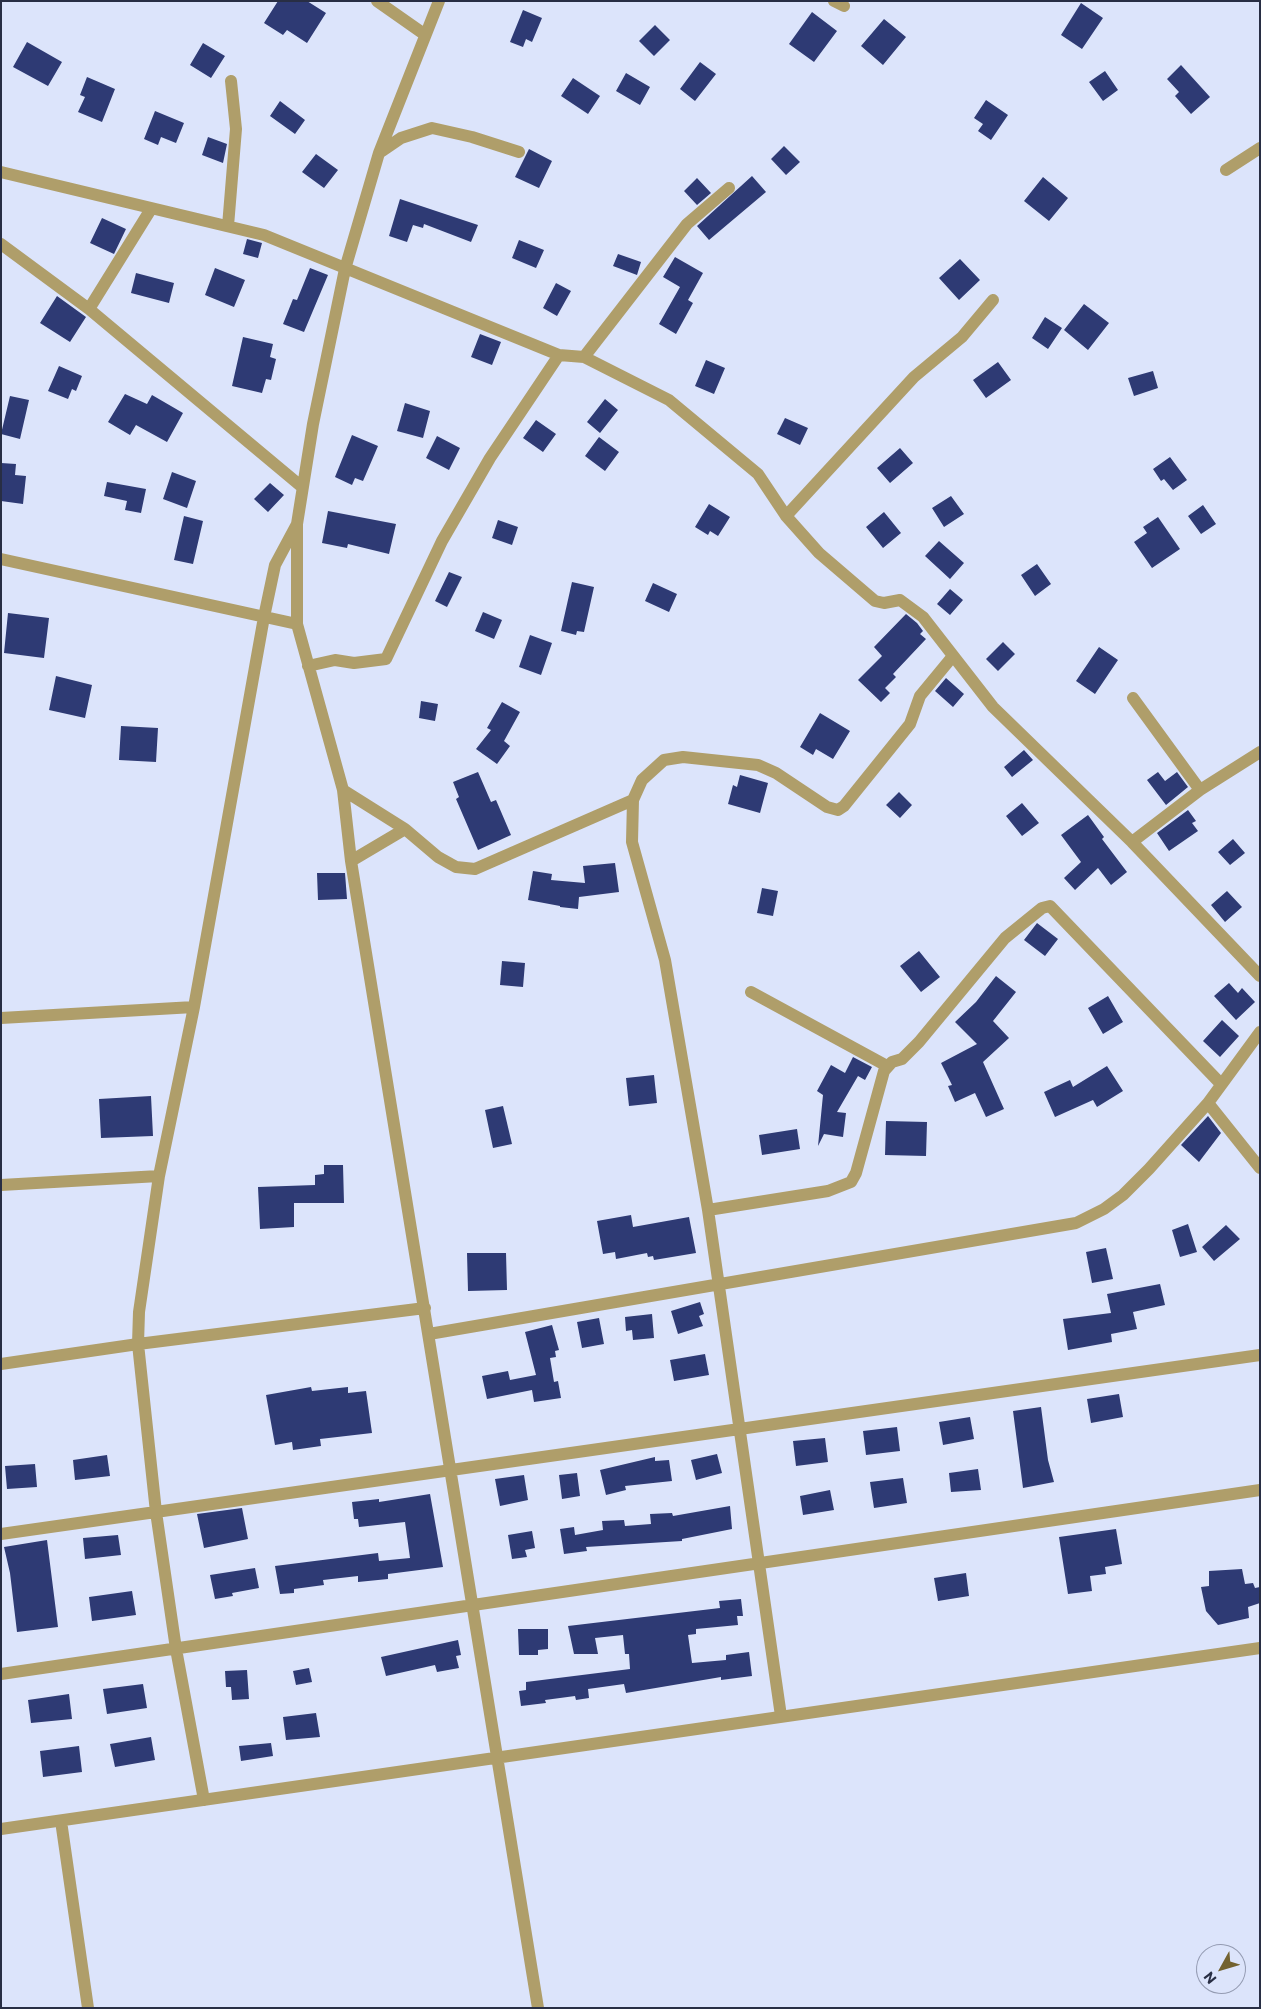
<!DOCTYPE html>
<html>
<head>
<meta charset="utf-8">
<style>
	body { margin:0 }
	#map { position:relative; width:1261px; height:2009px; overflow:hidden; background:#dce4fb; font-family:Commissioner,sans-serif }
	canvas { display:block }
	.frame { position:absolute; inset:0; border:2px solid #282e44; pointer-events:none }
	.north { position:absolute; left:1196px; top:1944px; width:50px; height:50px; box-sizing:border-box; background:#dce4fb; border:1px solid #949bb2; border-radius:50%; rotate:231deg; font-size:14px; font-weight:700; line-height:20px; text-align:center; color:#282e44 }
	.north::after { content:''; display:block; margin:auto; width:18px; height:22px; background:#736230; clip-path:polygon(50% 0,100% 100%,50% 72%,0 100%) }
</style>
</head>
<body>
<div id="map">
<canvas width="1261" height="2009"></canvas>
<div class="frame"></div>
<div class="north">N</div>
</div>
<script>
const g = document.querySelector('canvas').getContext('2d');
g.lineJoin = 'round';
function fillPath(path, color) {
  g.fillStyle = color;
  g.fill(path, 'evenodd');
}
function poly(rows) {
  const path = new Path2D();
  for (const r of rows) {
    path.moveTo(r[0], r[1]);
    for (let i = 2; i < r.length; i += 2) path.lineTo(r[i], r[i + 1]);
  }
  return path;
}
function stroke(path, color, width, dash) {
  g.strokeStyle = color;
  g.lineWidth = width;
  g.lineCap = dash ? 'butt' : 'round';
  g.setLineDash(dash || []);
  g.stroke(path);
}
fillPath(poly([
	[278,1,307,1,326,13,307,43,287,30,283,35,264,23],
	[1081,3,1103,18,1082,49,1061,35],
	[523,10,542,18,532,42,526,39,523,47,510,42],
	[812,12,837,31,814,62,789,44],
	[884,19,906,37,883,65,861,46],
	[655,25,670,40,654,56,639,41],
	[27,42,62,62,48,86,13,67],
	[203,43,225,56,211,78,190,65],
	[700,62,716,74,695,101,680,89],
	[1181,65,1210,97,1191,114,1175,96,1179,92,1167,79],
	[1105,71,1118,90,1103,101,1089,82],
	[626,73,650,87,640,105,616,91],
	[87,77,115,89,102,122,78,112,85,97,80,95],
	[573,78,600,96,588,114,561,96],
	[986,100,1008,115,991,140,978,131,983,124,974,118],
	[280,101,305,120,295,134,270,116],
	[155,111,184,123,176,143,161,137,158,145,144,139],
	[208,137,227,144,223,163,202,155],
	[784,146,800,162,786,175,771,159],
	[529,149,552,161,539,188,515,177],
	[316,154,338,170,324,188,302,172],
	[752,176,766,192,709,240,697,226],
	[1043,177,1068,198,1049,221,1024,201],
	[697,178,711,193,697,205,684,191],
	[400,199,478,225,471,242,424,224,423,228,413,225,407,242,389,236],
	[102,218,126,229,114,254,90,243],
	[247,239,262,243,258,258,243,254],
	[519,240,544,250,536,268,512,258],
	[618,254,641,262,637,275,613,266],
	[675,257,703,273,688,300,693,303,676,334,659,324,680,287,663,277],
	[960,259,980,280,959,300,939,278],
	[215,268,245,280,234,307,205,295],
	[310,268,328,275,304,332,283,324,293,299,297,300],
	[136,273,174,283,169,303,131,293],
	[556,283,571,291,557,316,543,308],
	[57,296,86,317,70,342,40,323],
	[1084,304,1109,323,1088,350,1064,330],
	[1045,317,1062,328,1048,349,1032,338],
	[480,334,501,342,492,365,471,357],
	[243,337,273,344,270,357,276,359,271,380,266,379,262,393,232,386],
	[706,360,725,368,714,394,695,386],
	[998,362,1011,380,986,398,973,380],
	[59,366,82,376,76,391,72,389,68,399,48,391],
	[1153,371,1158,388,1134,396,1128,378],
	[125,394,147,404,152,395,183,413,167,442,136,425,130,435,108,422],
	[10,396,29,400,20,439,1,434],
	[605,399,618,410,600,433,587,422],
	[405,403,430,411,423,438,397,431],
	[785,418,808,428,800,445,777,434],
	[536,420,556,434,543,452,523,438],
	[352,435,378,446,363,481,355,478,352,485,335,477],
	[437,436,460,448,449,470,426,458],
	[599,437,619,452,605,471,585,456],
	[900,448,913,463,890,483,877,468],
	[1170,457,1187,480,1173,490,1164,479,1161,481,1153,469],
	[1,463,16,464,15,475,26,476,23,504,1,501],
	[172,472,196,481,187,508,163,499],
	[107,482,146,489,141,513,125,510,127,501,104,496],
	[270,483,284,495,268,512,254,499],
	[951,496,964,514,944,527,932,508],
	[709,504,730,517,718,536,710,531,708,535,695,527],
	[1203,505,1216,524,1201,534,1188,516],
	[328,511,396,524,389,554,348,544,347,548,322,543],
	[884,512,901,533,883,548,866,527],
	[184,516,203,521,193,564,174,560],
	[1158,517,1180,549,1152,568,1134,542,1147,533,1143,527],
	[498,520,518,527,512,545,492,538],
	[939,541,964,563,950,579,925,556],
	[1037,564,1051,584,1035,596,1021,575],
	[449,572,462,577,447,607,435,601],
	[572,582,594,587,584,632,577,631,576,635,561,631],
	[653,583,677,594,669,612,645,601],
	[950,589,963,600,950,615,937,604],
	[483,612,502,620,494,639,475,631],
	[8,613,49,618,44,658,4,653],
	[906,614,917,623,923,631,920,634,926,639,893,674,896,677,885,688,890,693,881,702,858,680,882,656,874,647],
	[530,635,552,643,541,675,519,667],
	[1003,642,1015,654,998,671,986,659],
	[1099,647,1118,660,1095,694,1076,681],
	[56,676,92,685,85,718,49,710],
	[946,678,964,694,953,707,935,691],
	[421,701,438,704,435,721,419,718],
	[502,702,520,712,504,741,510,746,497,764,476,749,491,730,487,728],
	[820,713,850,731,833,759,816,749,813,755,800,747],
	[121,726,158,728,156,762,119,760],
	[1024,750,1033,760,1012,777,1004,767],
	[478,772,491,802,496,800,511,835,478,850,456,799,459,797,453,782],
	[1158,772,1165,781,1177,772,1188,787,1166,805,1147,780],
	[740,775,768,783,760,813,728,804,733,785,737,787],
	[899,792,912,805,900,818,886,805],
	[1022,803,1039,823,1022,836,1006,816],
	[1188,810,1196,821,1192,823,1198,831,1169,851,1157,833],
	[1088,815,1104,837,1102,839,1127,872,1111,885,1098,868,1075,890,1064,878,1081,862,1061,835],
	[1233,839,1245,853,1230,865,1218,852],
	[615,863,619,892,579,897,578,909,560,907,560,906,528,900,533,871,552,874,551,880,585,883,583,866],
	[317,873,345,873,347,899,318,900],
	[762,888,778,891,773,916,757,913],
	[1227,891,1242,907,1225,922,1211,905],
	[1037,923,1058,939,1045,956,1024,940],
	[919,951,940,977,921,992,900,966],
	[502,961,525,963,523,987,500,985],
	[996,976,1016,992,993,1021,1009,1038,983,1062,1004,1109,986,1117,975,1093,955,1102,948,1086,952,1085,941,1063,977,1044,955,1022,976,1002],
	[1229,983,1238,993,1242,988,1255,1002,1236,1020,1214,996],
	[1108,996,1123,1022,1103,1034,1088,1008],
	[1222,1020,1239,1036,1220,1057,1203,1041],
	[853,1057,872,1067,865,1080,858,1076,837,1112,846,1113,843,1137,824,1134,818,1146,823,1095,817,1091,831,1065,845,1073],
	[1107,1066,1123,1091,1097,1107,1093,1100,1055,1117,1044,1092,1070,1080,1073,1087],
	[654,1075,657,1103,629,1106,626,1078],
	[151,1096,153,1136,101,1138,99,1099],
	[503,1106,512,1144,493,1148,485,1110],
	[1208,1116,1221,1133,1199,1162,1181,1145],
	[886,1121,927,1122,926,1156,885,1155],
	[797,1129,800,1149,762,1155,759,1135],
	[324,1165,343,1165,344,1203,294,1203,294,1227,260,1229,258,1187,315,1185,315,1175,324,1174],
	[631,1215,633,1227,689,1217,696,1253,654,1260,653,1256,648,1257,647,1253,616,1259,615,1252,603,1254,597,1221],
	[1188,1224,1197,1252,1180,1257,1172,1230],
	[1226,1225,1240,1239,1214,1261,1202,1247],
	[1106,1248,1113,1279,1092,1283,1086,1252],
	[467,1253,506,1253,507,1290,468,1291],
	[1160,1284,1165,1305,1133,1312,1137,1329,1111,1334,1112,1342,1068,1350,1063,1319,1111,1313,1107,1294],
	[700,1302,704,1314,699,1316,703,1326,678,1334,671,1311],
	[652,1314,654,1338,633,1340,632,1330,626,1331,625,1317],
	[599,1318,604,1344,582,1348,577,1322],
	[552,1325,559,1350,555,1351,556,1357,550,1358,554,1382,558,1381,561,1398,534,1402,532,1390,487,1399,482,1376,508,1371,510,1380,536,1375,525,1332],
	[705,1354,709,1375,674,1381,670,1360],
	[311,1387,312,1391,348,1387,348,1393,366,1391,372,1433,320,1439,321,1446,293,1450,292,1442,275,1445,266,1395],
	[1119,1394,1123,1417,1091,1423,1087,1399],
	[1041,1407,1048,1460,1054,1482,1023,1488,1013,1411],
	[970,1417,974,1439,943,1445,939,1422],
	[897,1427,900,1451,866,1455,863,1431],
	[825,1438,828,1462,796,1466,793,1441],
	[717,1454,722,1473,696,1480,691,1460],
	[107,1455,110,1476,75,1480,73,1460],
	[655,1457,655,1461,669,1460,672,1481,625,1486,626,1490,606,1495,600,1470],
	[35,1464,37,1487,7,1489,5,1466],
	[978,1469,981,1490,951,1492,949,1473],
	[577,1473,580,1496,562,1499,559,1475],
	[524,1475,528,1500,500,1506,495,1479],
	[903,1478,907,1503,874,1508,870,1482],
	[830,1490,834,1510,803,1515,800,1496],
	[430,1494,443,1567,388,1574,388,1579,358,1582,358,1576,323,1580,324,1585,294,1589,294,1593,280,1594,275,1566,378,1553,379,1561,410,1558,405,1522,359,1527,358,1519,354,1519,352,1502,379,1499,379,1502],
	[730,1506,732,1529,682,1539,682,1541,586,1547,587,1551,564,1554,560,1529,574,1527,575,1535,603,1530,602,1521,624,1520,625,1526,651,1524,650,1514,672,1513,673,1516],
	[242,1508,248,1539,204,1548,197,1514],
	[1116,1529,1122,1564,1105,1567,1106,1574,1090,1576,1092,1591,1068,1594,1059,1537],
	[532,1531,535,1548,525,1550,527,1557,512,1559,508,1535],
	[118,1535,121,1555,85,1559,83,1538],
	[47,1540,58,1627,17,1632,10,1573,4,1547],
	[255,1568,259,1588,232,1593,233,1596,215,1599,210,1575],
	[1242,1569,1245,1584,1253,1583,1255,1588,1260,1587,1260,1603,1248,1607,1249,1618,1218,1625,1206,1611,1201,1587,1209,1586,1209,1571],
	[966,1573,969,1596,938,1601,934,1578],
	[132,1591,136,1615,92,1621,89,1597],
	[741,1599,743,1616,737,1616,738,1625,696,1629,696,1634,688,1635,692,1663,726,1660,726,1655,749,1652,752,1676,721,1680,721,1677,626,1693,624,1684,588,1689,589,1698,576,1700,575,1696,545,1700,546,1703,521,1706,519,1691,526,1690,526,1682,630,1669,629,1654,625,1654,623,1635,595,1638,598,1654,574,1654,568,1626,720,1608,719,1601],
	[518,1629,548,1629,548,1649,538,1650,538,1655,519,1655],
	[458,1640,461,1655,456,1656,459,1668,437,1672,435,1665,386,1676,381,1657],
	[309,1668,312,1682,296,1685,293,1671],
	[247,1670,249,1699,232,1700,231,1687,226,1687,225,1671],
	[143,1684,147,1708,107,1714,103,1689],
	[69,1694,72,1719,31,1723,28,1700],
	[316,1713,320,1737,286,1740,283,1717],
	[151,1737,155,1760,115,1767,110,1744],
	[271,1743,273,1756,241,1761,239,1746],
	[79,1746,82,1772,43,1777,40,1751]
]), '#2e3a74');
stroke(poly([
	[377,1,424,34],
	[439,1,379,153,345,269,313,424,297,524,297,624,343,790,351,861,538,2008],
	[834,1,844,6],
	[379,153,401,138,432,128,472,137,519,152],
	[1226,170,1260,148],
	[1,172,264,235,559,355,584,357,669,400,758,474,786,516,819,553,875,601,884,603,900,600,923,617,993,707,1132,842,1260,976],
	[228,226,236,129,231,81],
	[1,244,89,309,302,487],
	[89,309,151,209],
	[584,357,687,224,729,188],
	[786,516,914,377,962,337,993,300],
	[1,559,297,624],
	[308,666,335,660,354,663,386,659,442,541,490,458,559,355],
	[1133,698,1200,790],
	[343,790,405,829],
	[1132,842,1200,790,1260,752],
	[351,861,405,829,438,857,456,867,475,869,633,800],
	[751,992,887,1066],
	[1,1018,194,1007],
	[1208,1103,1260,1168],
	[1,1185,159,1176],
	[708,1210,828,1191,851,1182,856,1173,884,1071,892,1062,902,1059,919,1042,1005,938,1042,908,1050,906,1220,1083],
	[429,1334,1076,1223,1104,1209,1123,1195,1149,1169,1208,1103,1260,1032],
	[1,1364,138,1344,425,1308],
	[1,1534,1260,1355],
	[1,1674,1260,1490],
	[781,1716,708,1210,665,960,632,842,633,800,642,780,664,760,683,757,758,765,776,773,827,807,838,810,844,806,910,724,920,696,953,656],
	[204,1800,176,1649,156,1512,138,1344,139,1312,159,1176,194,1007,264,617,275,565,297,524],
	[61,1821,88,2008],
	[1,1829,1260,1648]
]), '#af9e6a', 12);
</script>
</body>
</html>
